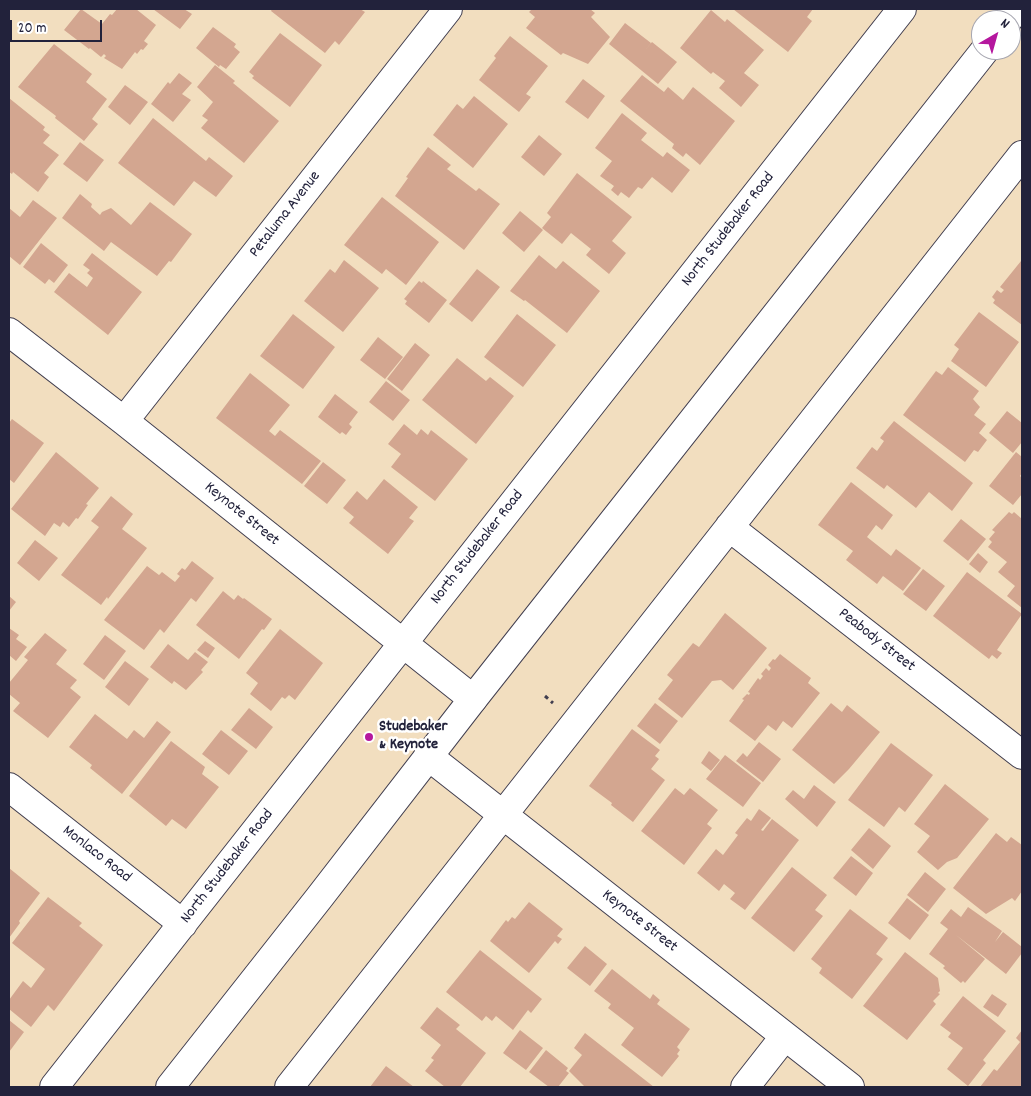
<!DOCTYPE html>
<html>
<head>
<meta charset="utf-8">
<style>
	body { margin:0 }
	#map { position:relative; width:1031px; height:1096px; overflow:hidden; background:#f2debf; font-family:Dekko,sans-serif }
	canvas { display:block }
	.frame { position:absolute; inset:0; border:10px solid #22223b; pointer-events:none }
	.north { position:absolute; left:971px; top:10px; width:50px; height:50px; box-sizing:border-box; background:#fff; border:1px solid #a7a7b1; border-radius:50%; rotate:38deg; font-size:14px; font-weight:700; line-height:20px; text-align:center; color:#22223b }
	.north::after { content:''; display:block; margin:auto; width:18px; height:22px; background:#b5179e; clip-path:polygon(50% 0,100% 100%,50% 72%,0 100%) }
	.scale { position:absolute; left:10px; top:20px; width:92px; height:22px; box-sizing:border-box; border:2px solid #22223b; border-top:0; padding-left:6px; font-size:15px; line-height:18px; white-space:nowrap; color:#22223b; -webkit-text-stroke:4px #fff; paint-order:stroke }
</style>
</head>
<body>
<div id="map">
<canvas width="1031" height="1096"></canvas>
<div class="frame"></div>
<div class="north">N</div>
<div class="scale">20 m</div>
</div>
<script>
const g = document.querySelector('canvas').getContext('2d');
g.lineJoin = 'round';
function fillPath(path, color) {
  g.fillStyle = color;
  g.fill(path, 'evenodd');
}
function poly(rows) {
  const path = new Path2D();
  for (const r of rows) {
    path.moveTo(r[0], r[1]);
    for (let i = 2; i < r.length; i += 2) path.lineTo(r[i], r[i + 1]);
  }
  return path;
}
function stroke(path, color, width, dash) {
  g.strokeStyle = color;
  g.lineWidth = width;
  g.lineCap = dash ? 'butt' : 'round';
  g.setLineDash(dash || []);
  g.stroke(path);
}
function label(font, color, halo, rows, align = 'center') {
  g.font = font + ' Dekko,sans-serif';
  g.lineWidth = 5;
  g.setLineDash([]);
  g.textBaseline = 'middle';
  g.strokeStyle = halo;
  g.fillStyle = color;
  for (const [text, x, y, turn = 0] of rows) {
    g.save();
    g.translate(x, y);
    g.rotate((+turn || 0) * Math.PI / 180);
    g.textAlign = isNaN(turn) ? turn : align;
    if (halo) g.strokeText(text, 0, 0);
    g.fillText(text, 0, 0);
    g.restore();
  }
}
fillPath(poly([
	[81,9,102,24,110,14,112,15,117,9,136,9,156,25,144,41,148,44,143,50,141,49,137,54,135,52,122,69,104,58,106,56,104,54,101,57,90,48,89,49,64,30],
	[153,9,184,9,192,14,180,29],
	[272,9,360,9,365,12,339,45,335,41,325,53,271,11],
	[532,9,590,9,595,13,591,17,610,37,588,64,563,53,561,55,526,28,535,17,529,12],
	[733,9,813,9,807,17,812,21,788,52],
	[711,10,725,22,727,19,764,50,744,73,759,85,741,107,719,88,725,81,713,72,711,74,680,48],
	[625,23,651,43,645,50,652,42,677,62,658,84,609,44],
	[213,27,236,44,234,47,240,52,226,69,220,65,219,67,196,48],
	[280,33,322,65,290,107,252,78,254,76,249,72],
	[510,36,548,66,526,94,531,97,519,112,479,80,496,58,494,56],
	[54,44,92,74,86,82,107,99,92,119,98,124,84,141,55,118,56,116,18,87],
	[215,65,235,81,233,83,279,121,244,163,201,128,208,120,202,116,213,102,197,87],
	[179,73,192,83,182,94,191,100,173,122,151,104,168,82,170,84],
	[642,75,664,92,668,87,683,100,693,87,735,121,700,165,686,153,683,157,672,148,674,144,620,101],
	[583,79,605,96,588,119,565,102],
	[125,85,148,102,130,125,108,107],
	[474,96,508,124,473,168,433,135,457,104,463,109],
	[9,98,45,127,43,130,50,135,43,143,59,155,44,173,49,177,38,192,13,172,12,174,9,172],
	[622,113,647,133,641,140,663,157,667,152,690,170,672,193,652,177,642,189,638,187,629,198,621,192,618,196,611,190,614,186,600,176,612,161,595,148],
	[153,118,206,161,209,157,233,176,216,197,194,181,174,206,118,163],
	[539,135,562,154,544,176,521,157],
	[80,142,104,160,87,182,63,164],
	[428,147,451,165,447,169,476,191,479,188,500,204,464,250,395,196,408,178,406,177],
	[577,173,632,217,612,241,626,253,609,274,586,255,591,249,571,233,562,244,542,228,551,217,547,213],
	[80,194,92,204,91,207,100,215,102,212,111,208,131,225,150,202,192,234,171,262,169,261,157,276,111,242,104,251,62,218],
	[382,197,439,242,406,285,386,269,382,274,344,245],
	[33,200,57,218,20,265,9,256,9,208,20,217],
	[520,211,543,230,524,252,502,233],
	[41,243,68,265,54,283,49,279,45,284,23,267],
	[92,253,142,292,108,335,54,292,69,273,87,287,93,278,87,273,90,270,83,265],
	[539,255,556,269,563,261,600,291,567,333,525,300,524,301,510,291],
	[344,260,379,288,343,332,304,301,330,269,335,273],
	[1021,261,1022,262,1022,325,993,303,995,300,992,297,997,290,1001,293,1004,290,1000,287],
	[477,269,500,287,472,322,449,304],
	[419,281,422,283,423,281,447,300,429,323,405,304,407,301,404,299],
	[979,312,1019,342,986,387,951,361,959,349,954,345],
	[293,314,335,347,303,389,260,356],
	[517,314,556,345,523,387,484,357],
	[378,337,403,357,385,379,360,360],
	[415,343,430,355,402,391,387,379],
	[457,358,486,381,490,377,514,396,476,444,422,400],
	[948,367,979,391,973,399,980,407,974,415,986,424,979,433,987,440,978,452,974,450,965,462,903,415,936,371,942,375],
	[250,373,290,405,269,431,275,436,280,430,321,461,302,484,216,418],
	[386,381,410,400,393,421,369,402],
	[335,394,358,412,349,424,352,427,346,435,342,432,340,434,318,417],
	[1007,411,1022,423,1022,442,1013,453,989,433],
	[12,419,44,443,14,483,9,479,9,423],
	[894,421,973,483,952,511,929,492,916,508,887,485,884,489,856,468,872,447,877,451,884,441,880,438],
	[404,424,417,435,421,429,428,435,431,430,468,459,435,501,391,467,401,454,388,444],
	[56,452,99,488,86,504,88,505,78,519,76,518,69,527,63,522,60,527,54,523,45,536,11,509],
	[1016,452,1022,457,1022,473,1020,476,1022,478,1022,494,1013,505,989,486],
	[323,462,346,480,327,504,304,486],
	[384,479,418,507,409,518,414,521,388,554,349,523,354,517,343,508,357,491,367,500],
	[851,482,893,515,882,530,876,525,867,537,891,556,896,549,921,568,903,591,883,576,877,584,846,560,853,551,818,525],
	[111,496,133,514,122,529,147,548,108,599,107,597,101,605,61,575,99,527,91,521],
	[1009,512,1012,514,1014,512,1022,519,1022,608,1007,596,1015,586,998,572,1007,562,988,547,992,542,989,539,995,532,992,530],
	[961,519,986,539,968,561,943,541],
	[35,540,58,558,39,581,17,563],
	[978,553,988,562,980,573,969,564],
	[192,561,214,578,196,602,191,598,164,633,160,629,144,650,104,620,147,566,159,575,162,572,175,582,180,576,177,574,182,568,185,570],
	[923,569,945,586,926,611,903,594],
	[967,572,1022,614,997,650,1002,653,997,659,992,655,989,659,933,616],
	[223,591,234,600,238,595,243,599,244,598,272,619,264,630,262,629,239,659,196,625],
	[9,596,16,602,9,611],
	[725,613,767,648,733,690,721,680,712,681,682,718,658,699,673,680,667,675,693,643,699,647],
	[9,628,19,635,16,639,27,647,16,661,9,655],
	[280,629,323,663,295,700,289,695,285,699,282,697,271,711,250,694,258,683,246,673],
	[45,633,67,650,56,664,77,680,70,688,81,697,48,738,13,711,20,703,9,694,9,683,28,660,24,657],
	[105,635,126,651,104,680,83,664],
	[205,641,215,648,208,658,197,650],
	[168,644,188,660,195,652,208,662,201,670,203,672,186,690,174,681,172,684,150,667],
	[780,654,811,678,808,683,820,693,792,728,783,721,776,731,768,725,755,741,729,721,744,700,742,699,747,694,749,695,750,693,748,692,758,678,760,680,763,676,761,674,766,668,769,671,771,668,768,665,773,659,775,660],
	[125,661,149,679,129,706,105,687],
	[655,703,678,721,660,744,637,726],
	[831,703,842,712,847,705,880,732,849,769,834,784,792,750],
	[249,708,273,727,256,749,231,730],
	[95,714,127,739,134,730,144,738,157,721,171,732,122,794,90,768,92,765,69,747],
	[632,729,660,750,655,756,659,759,651,769,665,780,633,822,611,805,612,803,589,786],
	[221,730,248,751,229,775,202,754],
	[171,741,205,767,202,774,219,787,186,829,172,819,166,826,129,796],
	[759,742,781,759,763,782,736,761,743,753,747,757],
	[891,743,933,775,905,812,899,807,884,827,848,800],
	[709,751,720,760,711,771,701,763],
	[725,755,761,783,743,807,706,779],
	[945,784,989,819,957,858,947,862,938,870,917,852,930,836,914,824],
	[814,785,836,802,817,827,785,799,793,790,804,799],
	[675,788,684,795,690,788,718,810,707,824,712,828,684,865,641,831],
	[759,809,771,818,761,830,763,831,772,819,799,840,745,910,730,899,735,893,724,884,719,891,697,873,716,849,723,855,738,835,735,833,747,818,751,821],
	[869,828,891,846,873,869,851,850],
	[996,833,1007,842,1011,837,1022,845,1022,891,1015,901,1012,898,986,914,953,888],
	[851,856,873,873,856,896,833,878],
	[792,867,827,895,815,910,823,916,794,952,751,918],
	[9,868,40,893,19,921,20,923,9,938],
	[925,872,946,889,928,912,907,895],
	[48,897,82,923,79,926,103,945,54,1011,48,1005,31,1027,9,1009,9,1000,23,981,31,988,45,969,12,943],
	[907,898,929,915,910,940,888,923],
	[529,902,563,929,557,936,562,939,558,944,555,941,529,973,490,941,506,920,508,922,512,917,515,919],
	[968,907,1002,931,995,942,1003,932,1022,947,1022,953,1006,974,956,935,985,959,965,983,963,981,961,983,943,968,945,966,929,954,948,929,940,923,951,909,961,917],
	[850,909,888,938,876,954,883,959,852,999,819,973,822,968,811,959],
	[585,946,607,964,590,986,567,968],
	[480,950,542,999,531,1013,528,1010,513,1030,496,1016,492,1021,486,1016,482,1021,446,992],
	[905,952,938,978,940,991,938,993,940,994,933,1001,936,1004,907,1040,863,1006],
	[612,969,650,999,653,994,660,1000,657,1004,690,1029,677,1047,680,1050,677,1054,679,1056,662,1077,621,1045,634,1028,608,1008,611,1004,594,991],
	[992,994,1007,1004,998,1017,983,1007],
	[963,996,1006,1031,983,1060,986,1063,968,1086,947,1069,963,1048,948,1037,951,1033,940,1025],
	[437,1007,460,1025,456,1029,486,1053,460,1087,445,1087,425,1071,434,1060,431,1058,441,1045,420,1028],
	[9,1020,24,1032,9,1052],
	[520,1030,543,1048,526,1070,503,1053],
	[1022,1030,1022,1087,980,1087,994,1069,997,1071,1020,1042,1016,1038],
	[585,1033,654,1087,585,1087,569,1071,582,1055,574,1048],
	[546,1050,568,1068,566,1071,569,1073,558,1087,549,1087,529,1072],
	[386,1066,414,1087,370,1087]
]), '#d3a690');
const street = poly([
	[9,332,124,421,473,699],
	[124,421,448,9],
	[729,527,1022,755],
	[428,756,850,1087],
	[9,787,183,924],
	[54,1087,902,9],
	[289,1087,1022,155],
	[745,1087,785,1036]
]);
const secondary = poly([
	[1008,20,1017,9],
	[170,1087,319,898,473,699,985,50]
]);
stroke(street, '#413e4f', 30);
stroke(secondary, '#413e4f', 30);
stroke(poly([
	[545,696,553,703]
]), '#413e4f', 3, [4, 4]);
stroke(street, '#fff', 28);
stroke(secondary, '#fff', 28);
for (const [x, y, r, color] of [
	[369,737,5,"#b5179e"]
]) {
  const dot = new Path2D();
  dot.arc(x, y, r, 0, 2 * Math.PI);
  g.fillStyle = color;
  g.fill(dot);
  stroke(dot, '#fff', 2);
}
label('16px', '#22223b', '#fff', [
	["Petaluma Avenue",286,215,-52],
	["North Studebaker Road",729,230,-52],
	["Keynote Street",241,515,39],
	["North Studebaker Road",478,548,-52],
	["Peabody Street",876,641,38],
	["Monlaco Road",96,855,38],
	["North Studebaker Road",228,867,-52],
	["Keynote Street",639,922,38]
]);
label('bold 16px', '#22223b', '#fff', [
	["Studebaker",379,728],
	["& Keynote",379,746]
], 'left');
</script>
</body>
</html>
